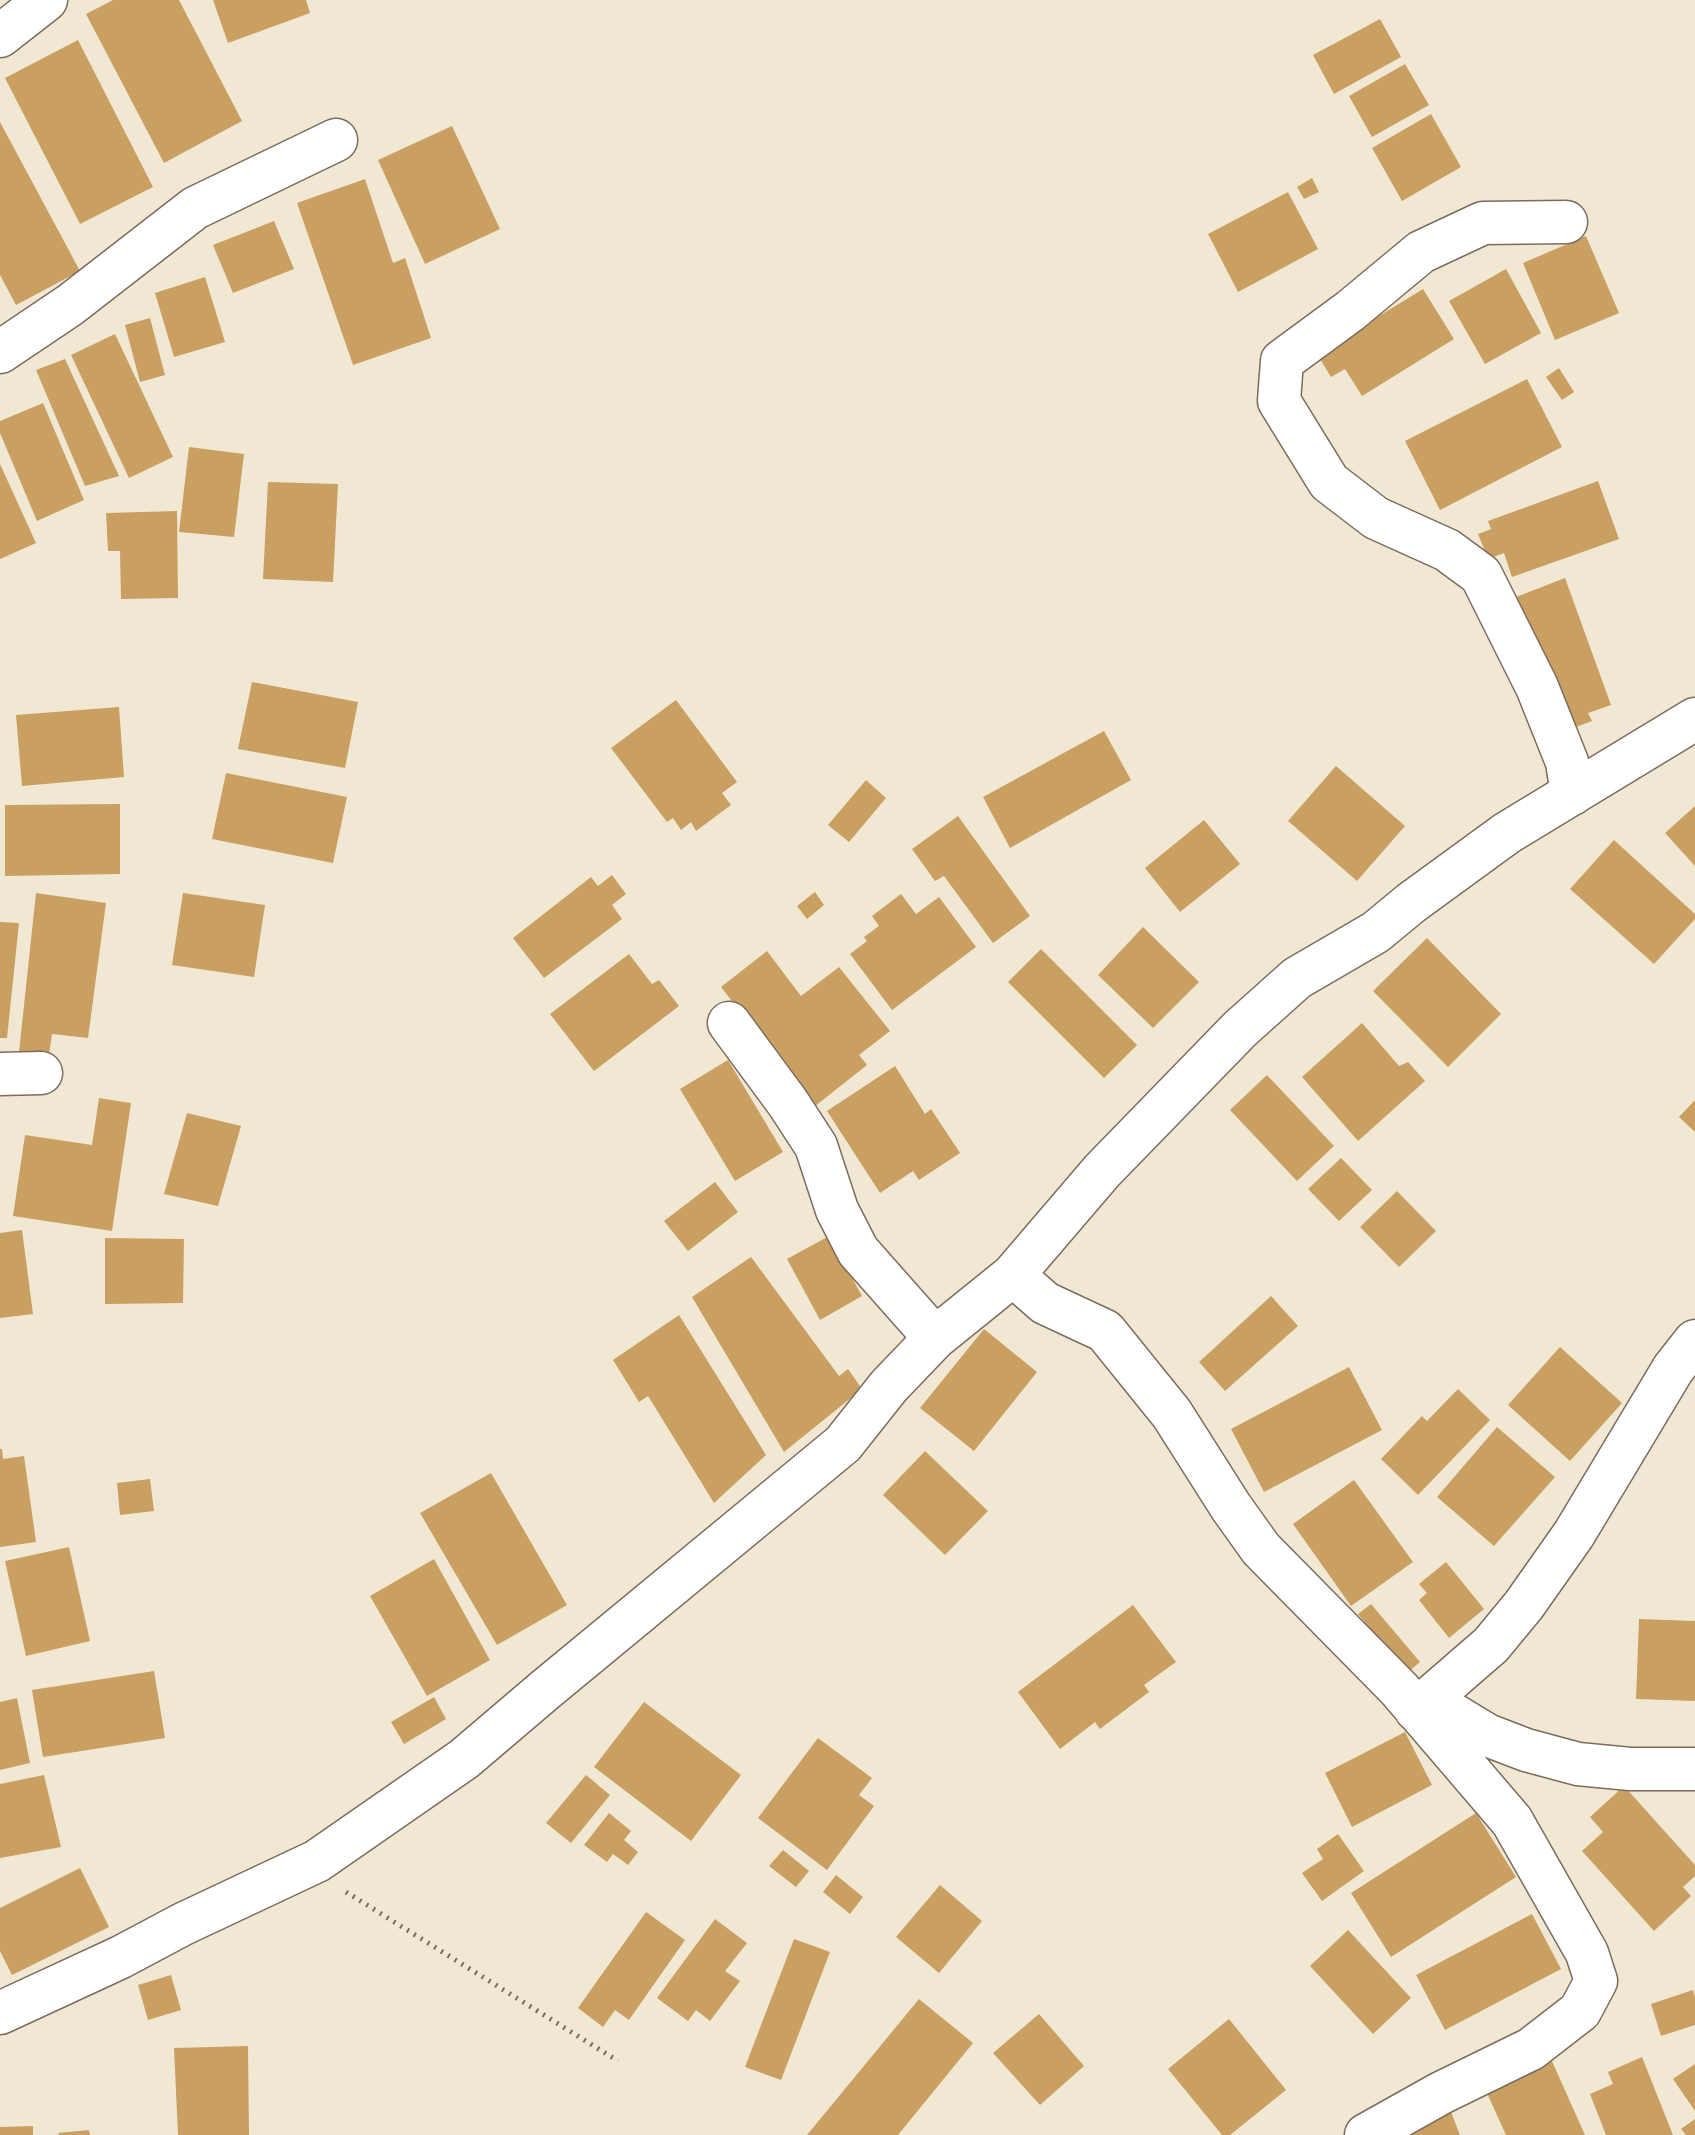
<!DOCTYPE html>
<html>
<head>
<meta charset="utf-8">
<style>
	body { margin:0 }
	canvas { display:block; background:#f1e8d3 }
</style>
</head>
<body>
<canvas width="1695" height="2135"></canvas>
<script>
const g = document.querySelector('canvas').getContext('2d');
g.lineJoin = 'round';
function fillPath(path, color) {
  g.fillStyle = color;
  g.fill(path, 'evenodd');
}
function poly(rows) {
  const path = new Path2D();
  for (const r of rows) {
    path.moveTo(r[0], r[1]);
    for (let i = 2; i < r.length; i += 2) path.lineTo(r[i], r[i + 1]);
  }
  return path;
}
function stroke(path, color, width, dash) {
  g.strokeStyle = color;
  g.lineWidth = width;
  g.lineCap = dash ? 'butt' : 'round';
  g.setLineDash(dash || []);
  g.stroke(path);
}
fillPath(poly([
	[113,0,179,0,242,121,164,163,86,14],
	[213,0,306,0,310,13,228,43],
	[1380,19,1401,57,1334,94,1313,55],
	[78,40,153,187,80,224,5,78],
	[1405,64,1429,105,1372,137,1349,96],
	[1431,114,1461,167,1402,201,1372,148],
	[0,122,80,271,16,305,0,275],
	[452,126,500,229,425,264,378,160],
	[1312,178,1319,192,1304,199,1297,187],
	[365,179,393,263,405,258,431,338,353,365,297,203],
	[1288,192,1318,249,1238,292,1208,234],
	[274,221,294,269,233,293,213,245],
	[1586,236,1619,313,1555,340,1523,263],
	[1506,269,1541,333,1485,364,1449,301],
	[205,277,225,342,174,357,155,293],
	[1423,289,1454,339,1362,396,1345,369,1331,377,1317,354],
	[150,318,165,375,140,382,125,325],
	[115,334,173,457,129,478,71,355],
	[65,359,119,476,85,486,36,370],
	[1559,368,1574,392,1562,400,1546,377],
	[1527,379,1562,447,1440,510,1405,441],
	[43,403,84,500,37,521,0,433,0,421],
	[189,447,244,454,234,537,179,532],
	[0,464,36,543,0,559],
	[1598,481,1619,539,1512,577,1504,553,1488,559,1478,534,1491,529,1488,521],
	[268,482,338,484,333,582,263,579],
	[177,511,178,598,121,599,120,551,108,551,106,513],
	[1565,578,1611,705,1588,713,1592,721,1565,731,1516,597],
	[252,682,358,702,345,768,238,749],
	[676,700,737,782,722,793,731,805,696,831,691,822,681,830,673,818,667,822,611,748],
	[119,707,124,777,22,786,16,715],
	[1104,731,1131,780,1010,848,983,797],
	[1336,766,1405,826,1357,881,1288,821],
	[226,773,347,797,333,863,212,839],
	[866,780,886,798,849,842,828,825],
	[120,804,120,874,5,876,5,805],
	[1695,806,1695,866,1665,833],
	[958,816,1030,916,993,943,944,876,935,881,912,849],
	[1204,820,1240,864,1180,912,1145,868],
	[1614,840,1695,914,1695,919,1654,964,1570,889],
	[612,875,626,894,612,905,622,919,544,978,513,938,591,877,598,886],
	[815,892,824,905,807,919,797,906],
	[36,893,106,903,88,1038,52,1034,49,1055,19,1052],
	[183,893,265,905,254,977,172,965],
	[901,894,916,914,939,897,976,947,892,1010,850,954,867,941,864,937,879,926,872,916],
	[0,922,19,923,7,1038,0,1038],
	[1143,927,1199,982,1153,1028,1098,975],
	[1427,938,1501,1014,1448,1067,1373,991],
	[1041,949,1137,1045,1104,1078,1008,982],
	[767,951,801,996,839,967,890,1031,859,1055,867,1065,814,1107,721,987],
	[629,954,652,984,659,980,679,1006,594,1071,550,1014],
	[1362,1023,1399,1066,1408,1062,1425,1081,1358,1141,1302,1077],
	[728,1060,783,1152,735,1181,680,1089],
	[895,1066,925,1114,931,1109,960,1153,919,1180,913,1171,880,1193,827,1111],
	[1267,1075,1334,1146,1297,1181,1230,1110],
	[99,1098,131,1103,112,1231,13,1216,25,1135,92,1145],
	[1695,1100,1695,1132,1679,1117],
	[187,1113,241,1126,218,1206,164,1194],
	[1341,1158,1372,1190,1339,1221,1308,1189],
	[715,1182,738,1212,688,1251,664,1221],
	[1397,1191,1436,1231,1399,1267,1360,1227],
	[22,1230,33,1314,0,1318,0,1233],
	[829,1236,862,1296,820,1320,787,1259],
	[105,1238,184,1239,183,1303,105,1304],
	[751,1257,839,1376,848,1369,862,1389,784,1452,692,1297],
	[1271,1296,1298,1326,1225,1391,1199,1362],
	[679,1315,766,1455,714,1503,648,1396,639,1402,613,1360],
	[984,1329,1037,1372,974,1451,920,1408],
	[1560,1347,1622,1403,1570,1461,1508,1405],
	[1349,1367,1382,1430,1264,1492,1231,1429],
	[1458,1389,1490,1420,1418,1495,1381,1459,1422,1416,1427,1421],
	[1497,1427,1555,1477,1494,1546,1437,1497],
	[0,1449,2,1449,3,1459,24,1456,36,1542,0,1547],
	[925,1451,988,1511,945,1555,883,1495],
	[491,1473,567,1605,497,1645,420,1513],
	[150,1479,154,1511,120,1515,117,1483],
	[1354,1480,1413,1562,1351,1606,1293,1524],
	[69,1547,90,1641,26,1656,5,1561],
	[434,1559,490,1660,427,1696,370,1596],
	[1446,1562,1484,1609,1449,1638,1419,1600,1427,1593,1419,1584],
	[1371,1604,1420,1662,1407,1673,1358,1614],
	[1133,1605,1176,1662,1144,1685,1149,1692,1100,1729,1095,1722,1060,1749,1018,1692],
	[1639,1619,1695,1621,1695,1701,1636,1699],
	[154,1671,165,1738,43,1757,32,1690],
	[434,1697,446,1719,404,1744,391,1722],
	[17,1698,30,1763,0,1770,0,1702],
	[644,1702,741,1775,691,1841,594,1767],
	[1405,1732,1432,1785,1352,1827,1325,1773],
	[818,1738,872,1778,859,1795,874,1806,827,1870,758,1818],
	[44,1775,61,1847,0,1858,0,1784],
	[586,1775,610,1795,571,1843,546,1823],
	[1624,1786,1695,1865,1695,1876,1683,1887,1691,1896,1654,1931,1582,1851,1603,1832,1590,1817],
	[609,1813,631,1831,624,1840,638,1852,628,1865,613,1854,607,1862,584,1845],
	[1476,1813,1516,1877,1391,1957,1351,1893],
	[1338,1834,1364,1871,1322,1901,1302,1873,1323,1859,1317,1849],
	[783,1850,809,1871,796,1887,769,1866],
	[80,1868,109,1927,12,1975,0,1951,0,1908],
	[836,1875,863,1897,850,1914,823,1892],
	[940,1885,982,1921,939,1973,896,1937],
	[646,1912,685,1940,629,2020,615,2010,603,2027,578,2008],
	[1532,1914,1561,1969,1445,2030,1416,1975],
	[715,1919,747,1943,725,1971,740,1981,710,2021,696,2010,688,2021,657,1998],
	[1348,1930,1411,1998,1373,2034,1310,1966],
	[794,1939,830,1952,781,2080,745,2067],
	[171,1975,181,2010,148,2020,138,1985],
	[1693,1990,1695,1997,1695,2025,1661,2036,1651,2004],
	[919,1999,973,2043,898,2135,807,2135],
	[1039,2014,1084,2066,1040,2105,993,2053],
	[1229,2019,1286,2090,1230,2135,1222,2135,1168,2069],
	[248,2046,249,2135,178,2135,174,2048],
	[1547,2050,1585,2135,1506,2135,1481,2080],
	[1642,2057,1673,2135,1606,2135,1590,2094,1613,2084,1608,2072],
	[1695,2064,1695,2111,1673,2079],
	[1451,2112,1460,2135,1400,2135],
	[1695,2119,1695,2135,1686,2135,1681,2129],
	[33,2126,33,2135,0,2135,0,2127],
	[89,2130,90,2135,59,2135,58,2133]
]), '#ca9f62');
const minor = poly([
	[0,36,46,0],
	[1566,222,1483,223,1421,252,1350,311,1282,361,1279,401,1329,482,1376,518,1447,550,1481,575,1537,687,1567,762,1572,794],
	[0,352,70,305,195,208,336,140],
	[729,1023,788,1103,816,1146,837,1210,858,1251,935,1338],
	[0,1074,41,1073],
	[1013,1275,1102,1171,1240,1029,1297,978,1376,932,1411,903,1507,833,1695,719],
	[1429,1700,1487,1735,1526,1750,1578,1764,1630,1769,1695,1769],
	[1416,1710,1491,1645,1524,1605,1574,1534,1673,1369,1695,1341],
	[0,2013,121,1957,183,1924,317,1861,464,1759,545,1690,843,1444,889,1386,935,1338,1013,1275,1045,1303,1105,1331,1172,1414,1231,1507,1261,1549,1399,1689,1512,1821,1587,1953,1596,1981,1580,2011,1531,2049,1441,2093,1366,2135]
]);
stroke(minor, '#7b6c5d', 45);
stroke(poly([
	[346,1892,618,2061]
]), '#7b6c5d', 5, [2, 6]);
stroke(minor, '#fff', 42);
</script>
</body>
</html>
